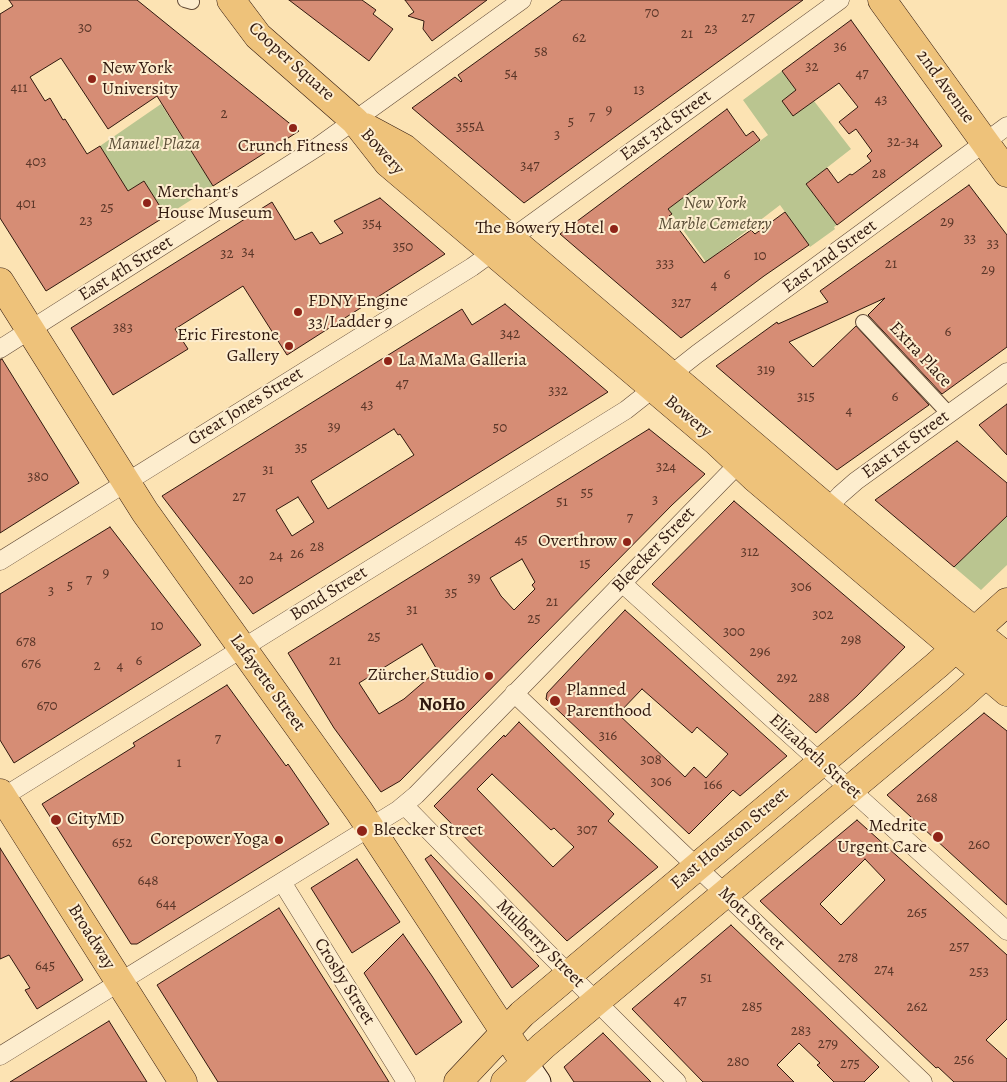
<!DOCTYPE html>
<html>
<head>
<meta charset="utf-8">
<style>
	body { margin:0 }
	canvas { display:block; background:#fce3b3 }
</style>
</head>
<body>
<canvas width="1007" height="1082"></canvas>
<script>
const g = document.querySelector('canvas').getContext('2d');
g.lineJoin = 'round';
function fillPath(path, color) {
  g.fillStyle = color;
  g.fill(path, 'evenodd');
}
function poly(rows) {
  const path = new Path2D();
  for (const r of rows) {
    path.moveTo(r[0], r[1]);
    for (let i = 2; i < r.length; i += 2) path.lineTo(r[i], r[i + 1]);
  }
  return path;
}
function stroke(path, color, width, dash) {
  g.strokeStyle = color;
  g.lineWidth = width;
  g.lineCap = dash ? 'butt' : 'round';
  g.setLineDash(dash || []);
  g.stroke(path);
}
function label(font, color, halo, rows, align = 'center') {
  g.font = font + ' Alegreya,serif';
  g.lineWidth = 4;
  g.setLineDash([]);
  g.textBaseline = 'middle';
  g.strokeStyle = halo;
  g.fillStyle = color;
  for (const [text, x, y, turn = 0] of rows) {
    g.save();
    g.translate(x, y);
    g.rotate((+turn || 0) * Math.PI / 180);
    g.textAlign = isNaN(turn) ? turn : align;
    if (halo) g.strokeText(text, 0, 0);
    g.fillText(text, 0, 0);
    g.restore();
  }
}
fillPath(poly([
	[782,71,808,105,814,101,851,149,806,184,837,225,834,227,835,229,810,247,780,205,706,262,668,209,768,135,743,100],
	[161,104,213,186,166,216,144,181,128,191,100,146],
	[1007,516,1007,565,981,590,954,567]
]), '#bac590');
const building = poly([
	[9,0,137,0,299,131,213,186,157,96,108,129,61,58,30,77,45,101,50,98,63,120,65,119,87,154,100,146,128,191,144,181,166,216,46,291,0,218,0,14,13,6,9,0],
	[289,0,362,0,376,10,373,14,393,29,369,61,289,0],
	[405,0,487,0,432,41,423,29,424,21,408,16,414,12,405,0],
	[562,0,803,0,524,203,412,108,455,77,461,82,462,81,458,75,562,0],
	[851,20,942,146,837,225,806,184,827,168,838,183,850,174,852,175,871,161,867,156,872,151,856,129,849,134,839,122,858,107,839,83,793,116,782,101,796,90,782,71,851,20],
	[727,109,746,136,753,131,760,140,668,209,672,214,669,216,704,263,751,230,755,234,785,212,809,245,764,276,681,338,560,234,727,109],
	[969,185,1007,235,1007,347,942,394,868,315,885,298,789,342,813,367,856,326,929,405,837,470,716,366,777,322,778,324,828,302,820,291,969,185],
	[380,198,445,254,287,355,243,286,175,329,188,349,113,395,71,328,272,202,295,240,312,232,320,244,343,233,334,221,380,198],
	[505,304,608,392,253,614,162,496,462,309,472,325,505,304],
	[394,429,398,435,400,434,414,455,328,509,311,481,394,429],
	[298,497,314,522,292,536,276,510,298,497],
	[2,359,79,483,0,533,0,360,2,359],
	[1007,404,1007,455,979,425,1007,404],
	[649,429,705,474,672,505,400,781,381,792,334,728,288,653,649,429],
	[522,559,535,582,532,585,535,589,514,610,501,596,490,578,522,559],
	[422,644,436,668,432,672,433,674,404,699,379,714,359,683,422,644],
	[957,441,1007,483,1007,516,954,567,875,500,957,441],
	[734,501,905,647,857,696,816,733,652,584,734,501],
	[110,527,201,645,14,763,0,740,0,594,110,527],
	[625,610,787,756,740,796,733,790,689,834,546,699,547,693,625,610],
	[642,689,692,733,697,727,728,754,706,778,694,767,685,777,618,714,642,689],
	[227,685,286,766,288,764,329,824,137,944,131,944,42,804,135,746,133,743,227,685],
	[984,713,1007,731,1007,905,887,795,984,713],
	[519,722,614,814,608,821,658,867,567,941,434,806,504,735,505,737,519,722],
	[492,774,551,830,554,828,574,847,553,867,477,789,492,774],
	[857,820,1007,955,1007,1019,986,1040,1007,1059,1007,1082,954,1082,938,1067,936,1068,760,901,857,820],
	[865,859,885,880,841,925,820,904,865,859],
	[0,848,83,980,37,1009,25,990,30,988,9,955,0,959,0,848],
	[431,855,539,966,512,988,425,859,431,855],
	[357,859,400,922,352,953,311,888,357,859],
	[279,908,361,1037,389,1082,218,1082,157,985,279,908],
	[731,925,879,1067,864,1082,834,1082,817,1065,820,1063,799,1043,777,1065,794,1082,703,1082,632,1009,731,925],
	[403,934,432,976,462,1022,416,1055,364,973,403,934],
	[109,1021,147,1082,10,1082,109,1021],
	[603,1033,651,1082,574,1082,564,1067,603,1033]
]);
fillPath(building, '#d68d75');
stroke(building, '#31190f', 1);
const pedestrian = poly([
	[185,0,192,2],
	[863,322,949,414]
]);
const minor = poly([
	[0,349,316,148,522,0],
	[821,516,840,495,856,481,1007,372],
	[0,561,472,267,840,0],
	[622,583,1007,931],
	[514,693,923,1082],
	[3,797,626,410,697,354,1007,126],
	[404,805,545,950,677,1082],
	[282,882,406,1082],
	[0,1056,398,810,416,795,746,456]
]);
const secondary = poly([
	[525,1063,538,1082]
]);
const primary = poly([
	[231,0,258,36,355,121,388,163,717,442,755,478,1007,692],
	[882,0,1007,173],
	[365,127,404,148,828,509,951,612,1007,657],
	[0,282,145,512,359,811,525,1063],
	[0,793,183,1082],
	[458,1082,522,1014,937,665,1007,602],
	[505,1082,543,1046,958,699,999,662]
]);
stroke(pedestrian, '#644c38', 16);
stroke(minor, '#644c38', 19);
stroke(secondary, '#31190f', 27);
stroke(primary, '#31190f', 29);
stroke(pedestrian, '#fdedce', 14);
stroke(minor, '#fdedce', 18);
stroke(secondary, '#fdedce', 25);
stroke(primary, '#eec27a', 28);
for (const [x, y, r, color] of [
	[92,79,5,"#8f2418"],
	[293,128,5,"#8f2418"],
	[147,203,5,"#8f2418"],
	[614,229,5,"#8f2418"],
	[298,312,5,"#8f2418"],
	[289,346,5,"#8f2418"],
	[388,361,5,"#8f2418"],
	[627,542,5,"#8f2418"],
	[489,676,5,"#8f2418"],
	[555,701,6,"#8f2418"],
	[56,820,6,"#8f2418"],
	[362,831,6,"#8f2418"],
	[938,837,6,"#8f2418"],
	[279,840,5,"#8f2418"]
]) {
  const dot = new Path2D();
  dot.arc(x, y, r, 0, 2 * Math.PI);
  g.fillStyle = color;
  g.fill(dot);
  stroke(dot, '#fdedce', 2);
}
label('15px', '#5a3628', null, [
	["70",652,13],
	["27",748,18],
	["30",85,28],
	["23",711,29],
	["21",687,34],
	["62",579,38],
	["36",840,47],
	["58",541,52],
	["32",812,67],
	["54",511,74],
	["47",862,74],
	["411",19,88],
	["13",639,90],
	["43",881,100],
	["9",609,110],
	["2",224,114],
	["7",592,117],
	["5",571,122],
	["355A",470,127],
	["3",557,135],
	["32-34",903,142],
	["403",36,162],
	["347",530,166],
	["28",879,174],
	["401",26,204],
	["25",107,208],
	["23",86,221],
	["29",947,222],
	["354",372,224],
	["33",970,239],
	["33",993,244],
	["350",403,247],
	["34",248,252],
	["32",227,254],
	["10",760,256],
	["333",665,264],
	["21",891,264],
	["29",988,270],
	["6",727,275],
	["4",714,285],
	["327",681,303],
	["383",123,328],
	["6",948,332],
	["342",510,334],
	["319",766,370],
	["47",402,384],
	["332",558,391],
	["315",806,397],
	["6",895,397],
	["43",367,405],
	["4",849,411],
	["39",334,427],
	["50",500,428],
	["35",301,448],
	["324",666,467],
	["31",268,470],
	["380",38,477],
	["55",587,493],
	["27",239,497],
	["3",655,500],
	["51",562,502],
	["7",630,518],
	["45",521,540],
	["28",317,547],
	["312",750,552],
	["26",297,554],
	["24",276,556],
	["15",585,564],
	["9",106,573],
	["39",474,578],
	["7",89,580],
	["20",246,580],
	["5",70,586],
	["306",801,587],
	["3",51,591],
	["35",451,593],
	["21",552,602],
	["31",412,610],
	["302",823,615],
	["25",534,619],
	["10",157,626],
	["300",734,632],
	["25",374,637],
	["298",851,640],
	["678",26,642],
	["296",760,652],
	["6",139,661],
	["21",335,661],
	["676",31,664],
	["2",97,666],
	["4",120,666],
	["292",787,678],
	["288",819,698],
	["670",47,706],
	["316",608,736],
	["7",218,739],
	["308",651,760],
	["1",179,763],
	["306",661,782],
	["166",713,785],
	["268",927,798],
	["307",587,830],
	["652",122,843],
	["260",979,845],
	["648",148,881],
	["644",166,904],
	["265",917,913],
	["257",959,947],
	["278",848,958],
	["645",45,966],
	["274",884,970],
	["253",979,972],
	["51",706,978],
	["47",680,1001],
	["285",752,1007],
	["262",917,1007],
	["283",801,1031],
	["279",828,1044],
	["256",964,1060],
	["280",738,1062],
	["275",850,1064]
]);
label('18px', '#31190f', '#fdedce', [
	["Cooper Square",291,62,42],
	["2nd Avenue",945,87,54],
	["East 3rd Street",666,126,-36],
	["Bowery",382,152,48],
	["East 2nd Street",830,257,-36],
	["East 4th Street",126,269,-32],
	["Extra Place",920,355,47],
	["Great Jones Street",246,407,-32],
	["Bowery",688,417,40],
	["East 1st Street",906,445,-36],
	["Bleecker Street",654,550,-46],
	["Bond Street",329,594,-32],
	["Lafayette Street",267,683,54],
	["Elizabeth Street",815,757,42],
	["East Houston Street",730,839,-40],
	["Mott Street",751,919,43],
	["Broadway",91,937,58],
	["Mulberry Street",540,944,45],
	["Crosby Street",344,982,58]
]);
label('18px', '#31190f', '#fdedce', [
	["New York",102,69],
	["University",102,90],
	["Crunch Fitness",293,147,"center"],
	["Merchant's",157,193],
	["House Museum",157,214],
	["The Bowery Hotel",604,229,"right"],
	["FDNY Engine",308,302],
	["33/Ladder 9",308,323],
	["Eric Firestone",279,336,"right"],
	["Gallery",279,357,"right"],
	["La MaMa Galleria",398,361],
	["Overthrow",617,542,"right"],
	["Zürcher Studio",479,676,"right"],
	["Planned",566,691],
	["Parenthood",566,712],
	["CityMD",67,820],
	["Medrite",927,827,"right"],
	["Urgent Care",927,848,"right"],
	["Bleecker Street",373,831],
	["Corepower Yoga",269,840,"right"]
], 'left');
label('italic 18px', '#5a4d36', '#fdedce', [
	["Manuel Plaza",154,145],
	["New York",715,204],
	["Marble Cemetery",715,225]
]);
label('bold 19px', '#31190f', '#fdedce', [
	["NoHo",442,705]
]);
</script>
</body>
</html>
